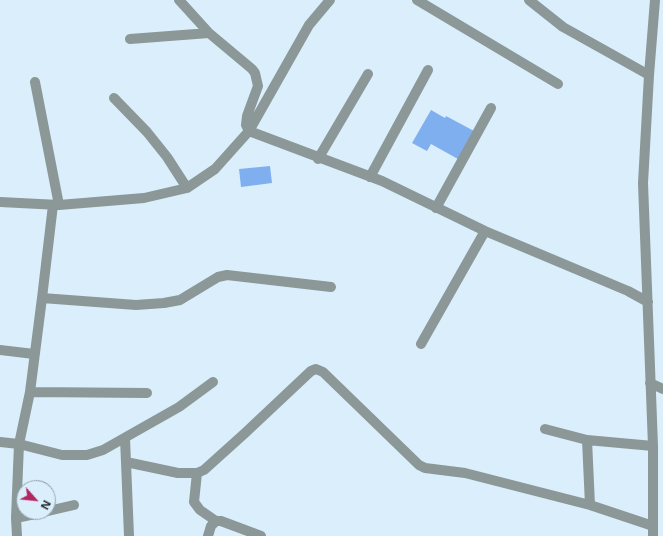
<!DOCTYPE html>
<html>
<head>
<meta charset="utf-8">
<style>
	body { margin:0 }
	#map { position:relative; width:663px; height:536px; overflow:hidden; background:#daeffb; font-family:"Noto Sans",sans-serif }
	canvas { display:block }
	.north { position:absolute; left:16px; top:480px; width:40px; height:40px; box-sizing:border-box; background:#daeffb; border:1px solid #90a0a9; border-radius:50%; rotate:117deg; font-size:11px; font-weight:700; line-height:16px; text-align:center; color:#222a2e }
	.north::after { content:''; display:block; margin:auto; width:14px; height:18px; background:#b22661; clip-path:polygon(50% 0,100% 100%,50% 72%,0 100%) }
</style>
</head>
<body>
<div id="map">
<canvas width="663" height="536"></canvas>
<div class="north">N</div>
</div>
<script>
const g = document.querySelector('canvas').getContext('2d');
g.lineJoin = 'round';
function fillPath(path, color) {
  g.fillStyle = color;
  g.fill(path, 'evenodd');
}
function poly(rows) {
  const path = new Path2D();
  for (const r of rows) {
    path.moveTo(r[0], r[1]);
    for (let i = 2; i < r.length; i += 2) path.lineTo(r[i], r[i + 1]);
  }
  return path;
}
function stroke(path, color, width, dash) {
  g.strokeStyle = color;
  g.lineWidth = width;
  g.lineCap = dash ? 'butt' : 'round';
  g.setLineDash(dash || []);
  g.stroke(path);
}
fillPath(poly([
	[431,110,445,118,446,116,474,131,458,159,431,144,427,151,412,143],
	[270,166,272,183,241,187,239,169]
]), '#80afef');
stroke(poly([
	[179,0,209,33,252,69,255,73,258,86,247,116,246,125,249,131,382,181,485,231,628,291,648,302],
	[417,0,558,84],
	[529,0,563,27,649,75],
	[130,39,209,33],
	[35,82,59,205],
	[114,98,147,132,167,157,187,188],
	[318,159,368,74],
	[370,177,428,70],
	[0,202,59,205,144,198,187,188,215,169,249,131,309,25,330,0],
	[436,208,491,108],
	[42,298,53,205],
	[421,344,485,231],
	[0,350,34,354],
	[650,383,663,389],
	[147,393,30,392,42,298,136,305,164,303,180,300,218,277,227,275,331,287],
	[545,429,587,440,653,446],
	[125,438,129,536],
	[587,440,590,505],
	[0,442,19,444,62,455,87,455,103,450,179,407,213,382],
	[126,462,178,473,197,473,204,470,244,434,311,371,316,369,323,372,419,465,425,468,465,473,590,505,653,526],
	[197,473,194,502,200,510,216,521],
	[48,511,74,505],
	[16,518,44,512],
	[17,536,16,518,19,444,30,392],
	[208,536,211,526,216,521,221,521,261,536],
	[653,536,653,446,643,183,649,75,655,0]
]), '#8c9798', 10);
</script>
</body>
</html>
